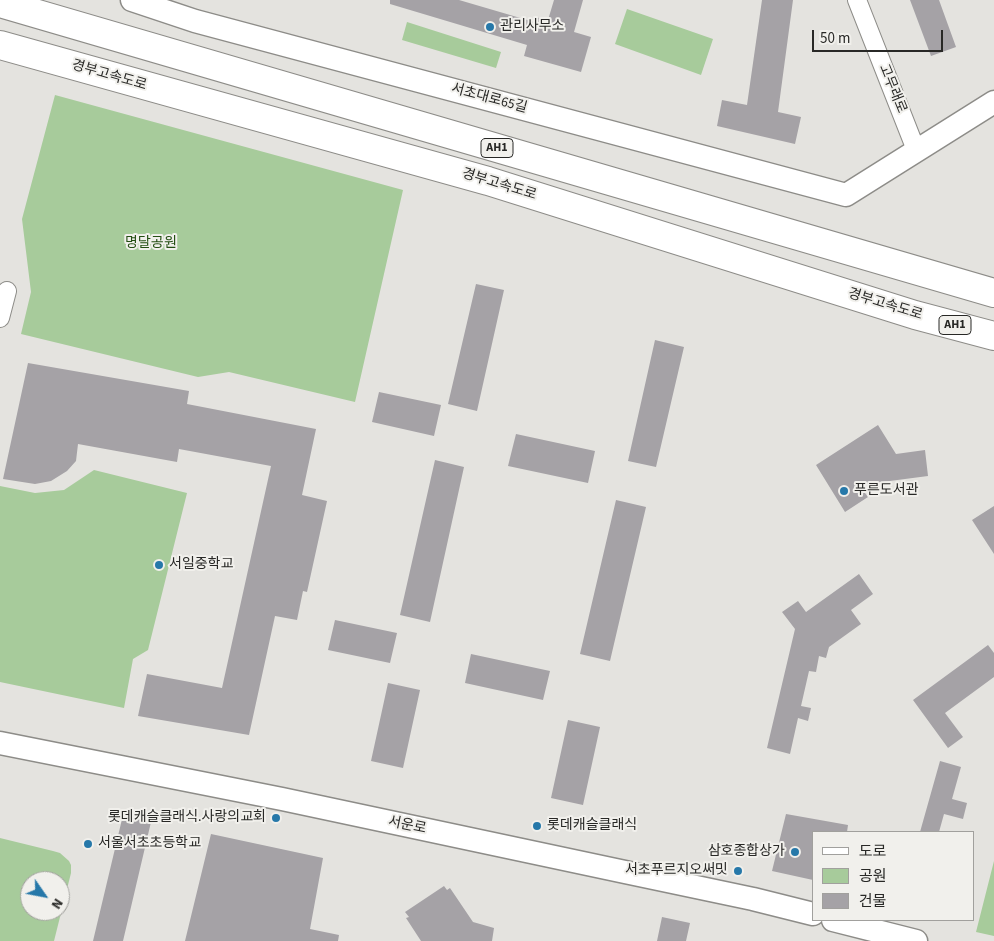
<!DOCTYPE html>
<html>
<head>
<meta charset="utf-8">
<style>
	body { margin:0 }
	#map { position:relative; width:994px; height:941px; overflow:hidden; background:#e4e3df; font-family:"Source Sans 3","Noto Sans KR",sans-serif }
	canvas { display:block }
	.legend { position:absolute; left:812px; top:831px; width:162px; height:90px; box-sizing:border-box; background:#f1f0ec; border:1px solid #a1a09d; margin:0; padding:6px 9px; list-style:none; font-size:15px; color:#282826 }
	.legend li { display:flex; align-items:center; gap:10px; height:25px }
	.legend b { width:25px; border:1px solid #a1a09d }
	.north { position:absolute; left:20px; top:871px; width:50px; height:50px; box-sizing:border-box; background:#f1f0ec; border:1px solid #a1a09d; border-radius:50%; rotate:123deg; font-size:14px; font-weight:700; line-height:20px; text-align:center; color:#282826 }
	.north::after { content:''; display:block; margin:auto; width:18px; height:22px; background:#2678a9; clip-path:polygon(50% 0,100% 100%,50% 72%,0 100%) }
	.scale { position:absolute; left:812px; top:30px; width:131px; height:22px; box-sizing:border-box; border:2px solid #282826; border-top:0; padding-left:6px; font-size:15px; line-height:18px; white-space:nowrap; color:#282826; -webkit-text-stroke:4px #f1f0ec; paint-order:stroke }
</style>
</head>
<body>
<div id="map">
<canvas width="994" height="941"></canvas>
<ul class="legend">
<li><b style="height:6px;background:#fff"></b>도로</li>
<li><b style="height:14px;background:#a7cb9b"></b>공원</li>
<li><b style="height:14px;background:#a5a2a6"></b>건물</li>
</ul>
<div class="north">N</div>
<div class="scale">50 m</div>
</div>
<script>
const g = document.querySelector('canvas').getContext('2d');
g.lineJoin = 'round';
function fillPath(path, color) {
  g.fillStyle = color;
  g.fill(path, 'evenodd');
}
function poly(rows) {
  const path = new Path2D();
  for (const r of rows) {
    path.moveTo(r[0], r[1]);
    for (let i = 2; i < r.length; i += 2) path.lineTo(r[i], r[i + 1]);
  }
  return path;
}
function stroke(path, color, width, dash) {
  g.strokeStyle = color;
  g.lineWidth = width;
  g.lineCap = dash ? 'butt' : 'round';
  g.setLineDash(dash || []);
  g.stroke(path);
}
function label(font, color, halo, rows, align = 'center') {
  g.font = font + ' "Source Sans 3","Noto Sans KR",sans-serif';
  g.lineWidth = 4;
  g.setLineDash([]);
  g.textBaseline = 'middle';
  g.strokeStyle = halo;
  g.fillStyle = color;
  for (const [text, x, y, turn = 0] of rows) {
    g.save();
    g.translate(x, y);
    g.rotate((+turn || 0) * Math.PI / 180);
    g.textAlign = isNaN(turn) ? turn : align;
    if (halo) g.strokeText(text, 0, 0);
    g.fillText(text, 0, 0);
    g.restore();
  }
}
fillPath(poly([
	[627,9,713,39,701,75,615,44],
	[407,22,501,52,496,68,402,40],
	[55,95,403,190,355,402,229,372,198,377,21,334,31,292,22,219],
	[94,470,187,493,148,650,133,659,124,708,0,682,0,486,35,493,64,490],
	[0,838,53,851,60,853,69,861,71,865,71,873,54,941,0,941],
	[30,881,60,881,60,911,30,911],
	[994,861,994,936,976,932]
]), '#a7cb9b');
fillPath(poly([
	[390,0,459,0,534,22,535,17,548,20,554,0,583,0,574,32,591,37,581,72,524,56,527,45,390,4],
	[762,0,793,0,778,112,801,117,795,144,717,126,722,100,747,105],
	[910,0,939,0,956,47,931,56],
	[476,284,504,290,477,411,448,404],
	[655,340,684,347,656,467,628,461],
	[28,363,189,391,187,404,316,429,302,495,327,501,307,592,303,591,297,620,275,616,249,735,138,716,147,674,222,688,271,466,179,449,177,462,78,444,76,461,67,471,51,481,35,484,3,479],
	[379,392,441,405,434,436,372,422],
	[878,425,896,454,925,450,928,476,859,485,868,497,845,512,816,465],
	[516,434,595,451,588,483,508,466],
	[435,460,464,467,430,622,400,615],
	[616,500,646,507,610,661,580,654],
	[994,506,994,554,972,520],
	[859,574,873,594,851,610,861,624,829,647,826,658,819,656,816,672,809,671,801,706,811,708,808,721,798,718,790,754,767,748,795,629,782,612,798,601,806,612],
	[335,620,397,633,390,663,328,650],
	[988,645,994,653,994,677,945,713,963,737,948,748,913,700],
	[471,654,550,671,543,700,465,683],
	[388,683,420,690,403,768,371,761],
	[568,720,600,727,583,805,551,798],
	[940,761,961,767,952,799,967,803,963,819,944,814,939,832,920,832],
	[786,814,848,825,847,832,813,832,813,880,772,871],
	[123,815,151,822,123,941,93,941],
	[211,834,323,858,310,929,339,935,338,941,185,941],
	[444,886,447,890,450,888,473,922,494,928,492,941,421,941,406,918,409,917,405,912],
	[662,917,690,923,686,941,657,941]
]), '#a5a2a6');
const minor = poly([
	[857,0,916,150],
	[0,318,7,291]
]);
const tertiary = poly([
	[132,0,195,21,846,195,994,102],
	[0,743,282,799,625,872,753,899,813,914],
	[833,920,916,941]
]);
const trunk = poly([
	[0,3,994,293],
	[0,45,488,181,915,315,994,336]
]);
stroke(minor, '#8d8c88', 20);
stroke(tertiary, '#8d8c88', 25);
stroke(trunk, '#8d8c88', 30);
stroke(minor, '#fff', 18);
stroke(tertiary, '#fff', 22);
stroke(trunk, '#fff', 28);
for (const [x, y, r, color] of [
	[490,27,5,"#2678a9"],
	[844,491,5,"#2678a9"],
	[159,565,5,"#2678a9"],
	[276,818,5,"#2678a9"],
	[537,826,5,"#2678a9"],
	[88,844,5,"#2678a9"],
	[795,852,5,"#2678a9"],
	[738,871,5,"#2678a9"]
]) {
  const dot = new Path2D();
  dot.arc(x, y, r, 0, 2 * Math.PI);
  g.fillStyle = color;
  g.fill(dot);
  stroke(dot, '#f1f0ec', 2);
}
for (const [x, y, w] of [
	[497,148,32],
	[955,325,32]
]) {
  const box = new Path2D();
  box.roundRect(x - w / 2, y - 9.5, w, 19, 4);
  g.fillStyle = '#f1f0ec';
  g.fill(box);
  stroke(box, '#282826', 1);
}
label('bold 12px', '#282826', null, [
	["AH1",497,148],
	["AH1",955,325]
]);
label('14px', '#282826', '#f1f0ec', [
	["관리사무소",500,27],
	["푸른도서관",854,491],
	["서일중학교",169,565],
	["롯데캐슬클래식.사랑의교회",266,818,"right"],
	["롯데캐슬클래식",547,826],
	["서울서초초등학교",98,844],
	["삼호종합상가",785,852,"right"],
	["서초푸르지오써밋",728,871,"right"]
], 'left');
label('14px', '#282826', '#f1f0ec', [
	["경부고속도로",109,76,16],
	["고무래로",892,89,68],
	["서초대로65길",489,99,15],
	["경부고속도로",499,185,17],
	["경부고속도로",885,305,17],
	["서운로",407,826,12]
]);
label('14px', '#234e12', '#f1f0ec', [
	["명달공원",151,244]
]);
</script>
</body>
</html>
